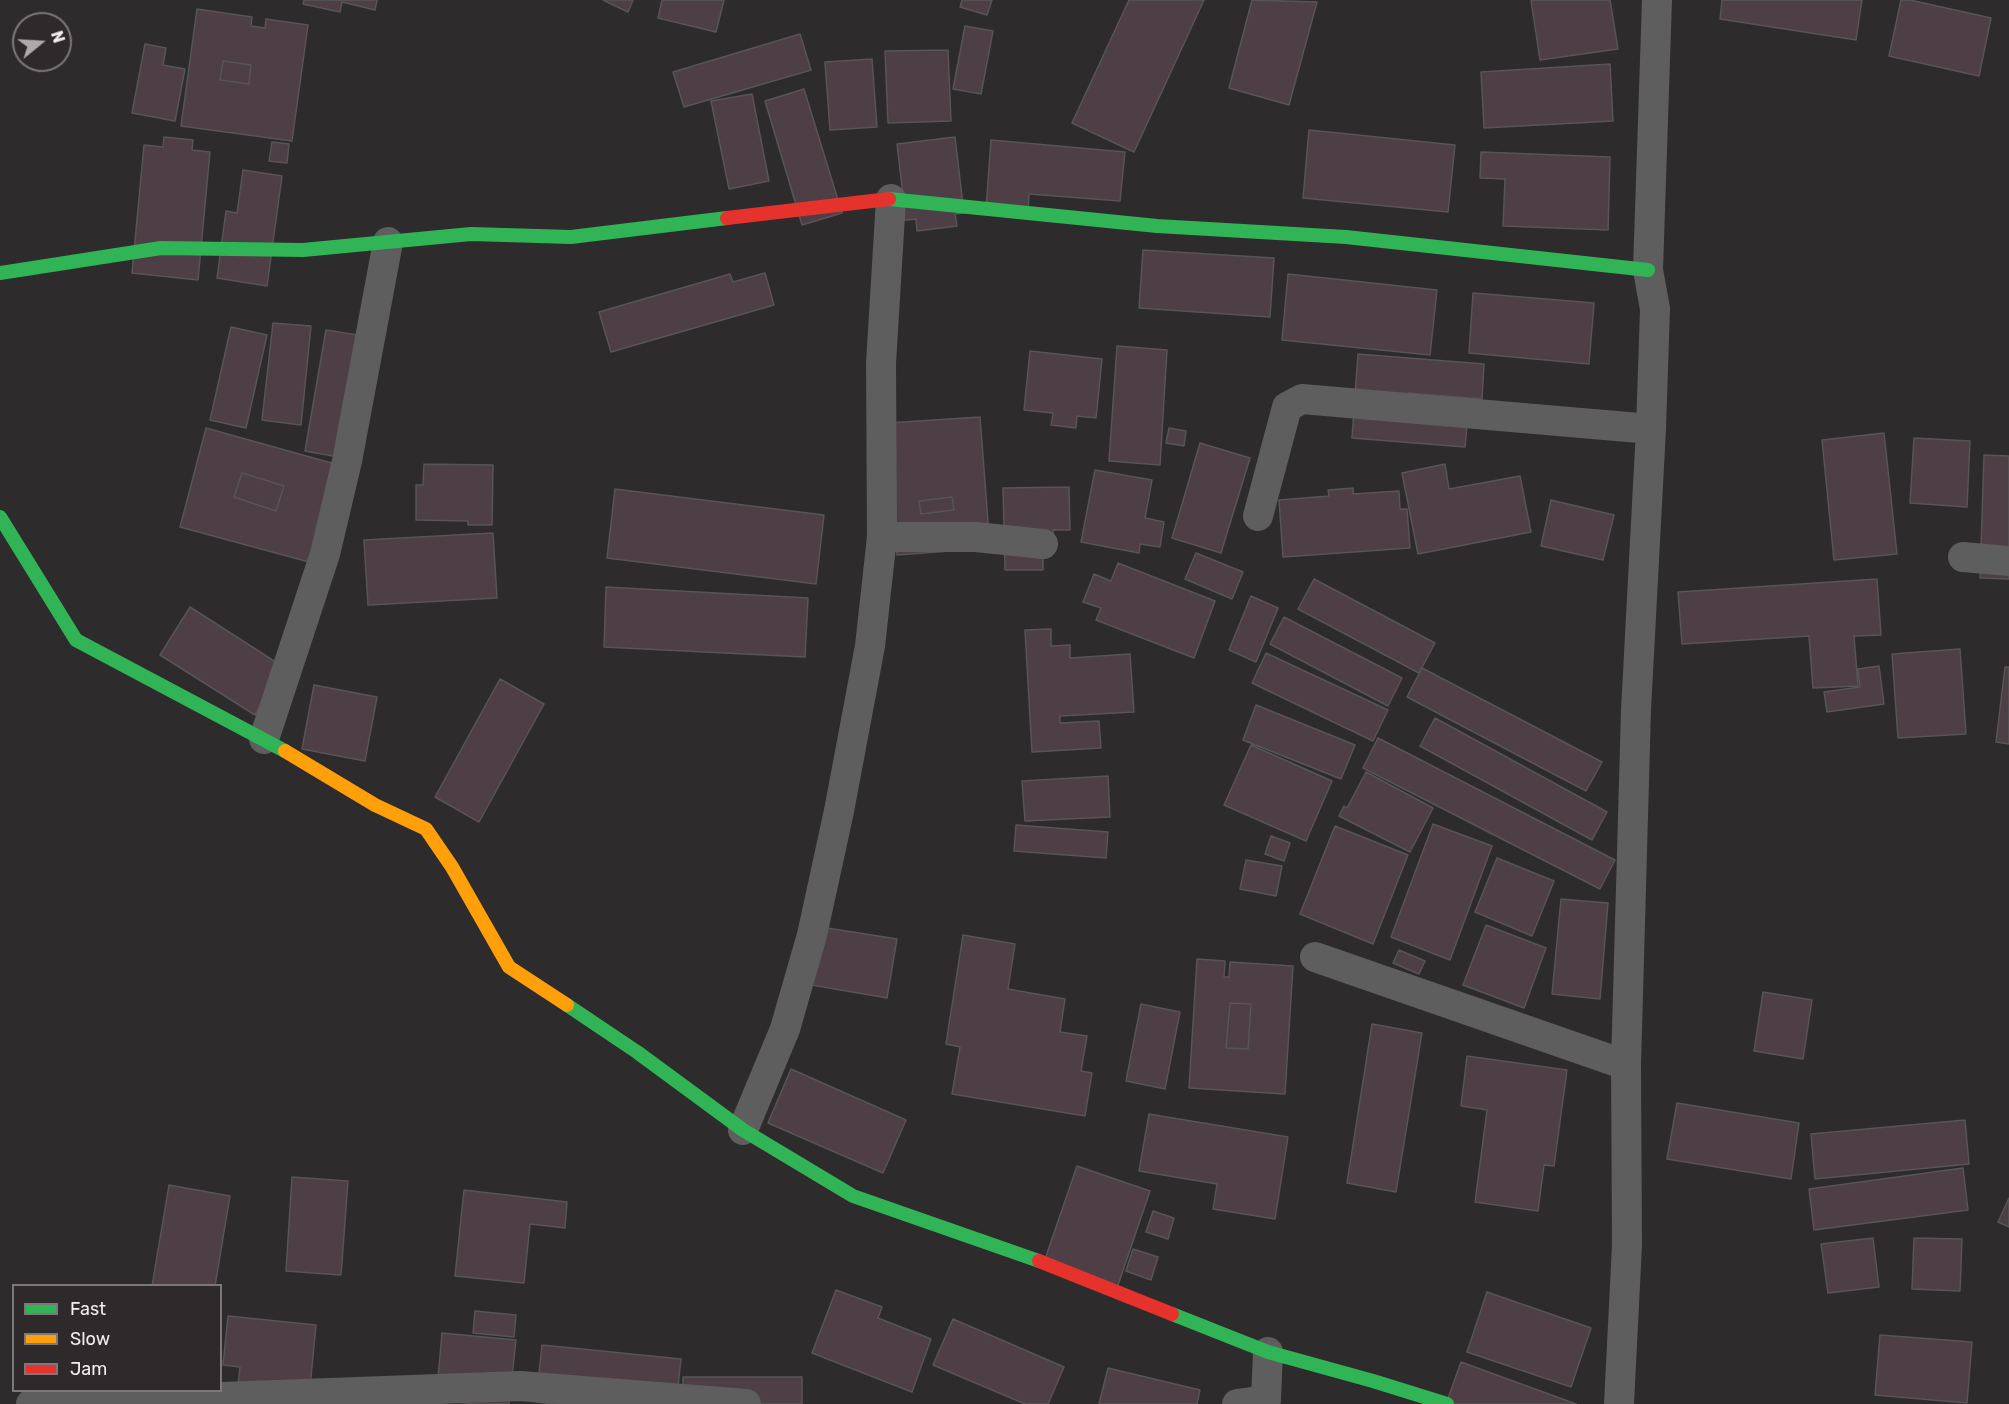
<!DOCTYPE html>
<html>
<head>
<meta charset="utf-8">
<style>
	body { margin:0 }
	#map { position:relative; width:2009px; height:1404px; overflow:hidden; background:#2d2b2c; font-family:Rubik,sans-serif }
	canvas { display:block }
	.legend { position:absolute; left:12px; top:1284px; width:210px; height:108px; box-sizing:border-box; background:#2e2a2b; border:2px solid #7c7879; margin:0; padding:8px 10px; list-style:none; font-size:18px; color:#f0eeee }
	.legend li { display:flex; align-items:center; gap:12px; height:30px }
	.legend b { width:30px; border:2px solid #7c7879 }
	.north { position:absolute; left:12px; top:12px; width:60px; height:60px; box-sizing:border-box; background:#2e2a2b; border:2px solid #7c7879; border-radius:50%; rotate:72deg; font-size:16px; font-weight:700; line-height:24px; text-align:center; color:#f0eeee }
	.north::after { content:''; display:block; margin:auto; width:21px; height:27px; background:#acaaaa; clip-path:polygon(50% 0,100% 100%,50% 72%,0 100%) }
</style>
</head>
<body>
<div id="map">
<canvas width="2009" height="1404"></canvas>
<ul class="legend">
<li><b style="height:8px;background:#30b455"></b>Fast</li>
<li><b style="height:8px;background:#ff9f0a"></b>Slow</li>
<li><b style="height:8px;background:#e5322d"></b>Jam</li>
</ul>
<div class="north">N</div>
</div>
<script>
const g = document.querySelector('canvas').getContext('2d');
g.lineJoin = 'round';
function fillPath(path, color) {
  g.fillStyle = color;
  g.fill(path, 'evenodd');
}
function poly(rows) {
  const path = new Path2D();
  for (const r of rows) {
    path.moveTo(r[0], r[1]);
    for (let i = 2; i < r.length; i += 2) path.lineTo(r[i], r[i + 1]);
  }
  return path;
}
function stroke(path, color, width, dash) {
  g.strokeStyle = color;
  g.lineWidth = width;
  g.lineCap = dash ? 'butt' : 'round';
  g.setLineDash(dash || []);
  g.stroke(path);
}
const building = poly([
	[304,0,377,0,375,10,342,2,340,12,303,4,304,0],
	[603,0,633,0,628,12,603,0],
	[662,0,724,0,716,32,658,18,662,0],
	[962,0,992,0,987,15,960,7,962,0],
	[1129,0,1204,0,1134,152,1072,123,1129,0],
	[1252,0,1317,2,1289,105,1229,88,1252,0],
	[1531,0,1610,0,1618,49,1540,60,1531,0],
	[1722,0,1862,0,1856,40,1720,19,1722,0],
	[1901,0,1910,0,1991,18,1979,76,1889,56,1901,0],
	[197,9,252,17,251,26,265,28,266,19,308,25,292,141,181,126,197,9],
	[223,61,251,65,249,84,220,80,223,61],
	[965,26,993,31,981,94,953,89,965,26],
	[800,34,811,70,684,107,673,72,800,34],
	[145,44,166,48,163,65,185,69,175,121,132,113,145,44],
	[948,50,951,121,888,123,885,51,948,50],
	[872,59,877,127,830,130,825,62,872,59],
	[223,61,251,65,249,84,220,80,223,61],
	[1610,64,1613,121,1484,128,1481,72,1610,64],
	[804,89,842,213,802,225,765,101,804,89],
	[752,94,769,181,729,189,711,101,752,94],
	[1309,130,1455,145,1448,212,1303,198,1309,130],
	[164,137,193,140,192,150,210,152,198,280,132,273,144,145,163,147,164,137],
	[955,137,964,213,955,214,957,226,917,231,916,219,897,221,902,187,897,144,955,137],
	[991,140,1125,152,1120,201,1029,194,1028,212,986,209,991,140],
	[272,142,289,144,287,163,269,161,272,142],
	[1481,152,1610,157,1608,230,1503,226,1505,179,1480,178,1481,152],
	[243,170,282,176,267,286,217,278,226,211,237,213,243,170],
	[1143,250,1274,258,1270,317,1139,308,1143,250],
	[765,273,774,305,611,352,599,312,730,274,733,282,765,273],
	[1288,274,1437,290,1430,355,1282,340,1288,274],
	[1473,293,1594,303,1589,364,1469,353,1473,293],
	[273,323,311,326,301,425,262,420,273,323],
	[231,327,267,335,246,428,210,420,231,327],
	[326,330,364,336,344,458,305,451,326,330],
	[1117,346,1167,350,1160,465,1109,461,1117,346],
	[1030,351,1102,359,1096,418,1077,416,1076,428,1051,425,1053,413,1024,410,1030,351],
	[1358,354,1484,364,1482,399,1408,393,1408,400,1469,405,1465,447,1352,438,1358,354],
	[980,417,990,548,897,555,888,423,980,417],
	[952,497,954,510,921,514,919,501,952,497],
	[206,428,335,464,309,562,180,527,206,428],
	[242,473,284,486,276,511,234,497,242,473],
	[1169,428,1186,431,1184,446,1166,443,1169,428],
	[1884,433,1897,554,1834,560,1822,440,1884,433],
	[1914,438,1970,441,1967,507,1910,503,1914,438],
	[1200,443,1250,458,1221,553,1172,538,1200,443],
	[1984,455,2009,456,2009,579,1980,578,1984,455],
	[424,464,493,465,492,525,468,525,468,521,416,520,416,485,423,485,424,464],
	[1445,464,1449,489,1520,476,1531,532,1418,554,1402,473,1445,464],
	[1095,470,1152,480,1145,518,1164,522,1160,547,1140,544,1139,553,1081,542,1095,470],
	[242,473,284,486,276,511,234,497,242,473],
	[1069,487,1070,530,1053,530,1054,553,1043,553,1043,570,1005,570,1003,488,1069,487],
	[1353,488,1353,494,1399,491,1400,509,1407,509,1410,548,1283,557,1279,500,1329,496,1328,490,1353,488],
	[615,489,824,515,816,584,607,558,615,489],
	[952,497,954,510,921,514,919,501,952,497],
	[1551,500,1614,515,1603,560,1541,546,1551,500],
	[493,533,497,598,368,605,364,540,493,533],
	[1196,553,1243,572,1232,599,1185,579,1196,553],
	[1118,563,1215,601,1194,658,1096,620,1101,608,1083,602,1094,574,1111,581,1118,563],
	[1314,579,1435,643,1419,673,1298,609,1314,579],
	[1877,579,1881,635,1854,636,1858,686,1813,688,1809,636,1682,644,1678,592,1877,579],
	[606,587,808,598,805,657,604,647,606,587],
	[1251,596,1278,608,1256,662,1229,650,1251,596],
	[190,607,285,668,255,715,160,655,190,607],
	[1284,617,1402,678,1388,706,1270,644,1284,617],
	[1051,629,1051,646,1070,645,1070,658,1130,654,1134,712,1060,716,1060,723,1099,721,1101,748,1032,752,1025,630,1051,629],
	[1960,649,1966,734,1898,738,1892,654,1960,649],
	[1266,653,1388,710,1373,741,1252,683,1266,653],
	[1879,666,1884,704,1827,712,1824,692,1860,687,1858,669,1879,666],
	[2005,667,2009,667,2009,744,1996,742,2005,667],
	[1422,668,1602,762,1586,791,1407,697,1422,668],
	[500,679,544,704,479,822,435,797,500,679],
	[314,685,377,697,365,761,302,749,314,685],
	[1256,705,1355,745,1341,779,1243,740,1256,705],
	[1435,718,1607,812,1592,840,1420,746,1435,718],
	[1378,738,1615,860,1600,889,1363,768,1378,738],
	[1251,745,1332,781,1306,841,1224,805,1251,745],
	[1366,772,1433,808,1410,852,1339,816,1344,806,1347,808,1366,772],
	[1108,776,1110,817,1025,821,1022,781,1108,776],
	[1433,824,1492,846,1450,960,1391,937,1433,824],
	[1016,825,1108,832,1106,858,1014,851,1016,825],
	[1335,826,1408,855,1373,944,1300,914,1335,826],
	[1271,836,1290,843,1284,861,1265,854,1271,836],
	[1497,858,1554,881,1532,936,1475,912,1497,858],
	[1246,860,1282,866,1276,896,1240,889,1246,860],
	[1561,899,1608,903,1600,999,1552,994,1561,899],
	[1486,925,1546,948,1524,1008,1463,985,1486,925],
	[821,927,897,939,887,998,812,985,821,927],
	[963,935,1015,944,1008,989,1065,999,1060,1032,1087,1036,1081,1071,1092,1073,1085,1116,952,1094,960,1047,946,1044,963,935],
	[1399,950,1425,961,1419,974,1393,963,1399,950],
	[1197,959,1225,961,1224,977,1229,977,1230,962,1293,966,1285,1094,1189,1088,1197,959],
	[1230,1003,1251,1004,1248,1049,1226,1048,1230,1003],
	[1763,992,1812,1000,1803,1059,1754,1051,1763,992],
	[1230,1003,1251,1004,1248,1049,1226,1048,1230,1003],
	[1141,1004,1180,1012,1165,1089,1126,1081,1141,1004],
	[1372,1024,1422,1033,1396,1192,1347,1183,1372,1024],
	[1467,1056,1567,1070,1554,1166,1544,1165,1538,1211,1475,1202,1487,1110,1461,1106,1467,1056],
	[791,1069,906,1120,883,1173,768,1123,791,1069],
	[1677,1103,1799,1123,1791,1179,1667,1159,1677,1103],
	[1149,1114,1288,1137,1275,1219,1213,1209,1217,1184,1139,1171,1149,1114],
	[1965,1120,1969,1164,1815,1179,1811,1134,1965,1120],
	[1077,1166,1150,1191,1115,1294,1042,1268,1077,1166],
	[1963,1168,1968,1210,1814,1230,1809,1189,1963,1168],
	[292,1177,348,1181,341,1275,286,1271,292,1177],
	[169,1185,230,1196,215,1286,152,1286,169,1185],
	[464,1190,567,1202,565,1228,530,1224,524,1283,455,1276,464,1190],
	[2009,1198,2009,1227,1998,1222,2009,1198],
	[1153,1211,1174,1218,1168,1239,1146,1232,1153,1211],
	[1873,1238,1879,1287,1828,1293,1821,1244,1873,1238],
	[1914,1238,1962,1239,1960,1291,1912,1289,1914,1238],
	[1133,1249,1158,1257,1151,1280,1126,1271,1133,1249],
	[836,1290,882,1307,878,1318,931,1339,912,1392,812,1353,836,1290],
	[1487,1292,1591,1328,1571,1387,1467,1352,1487,1292],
	[475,1311,516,1315,514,1337,473,1333,475,1311],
	[228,1316,316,1325,309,1398,236,1404,240,1367,223,1365,228,1316],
	[953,1319,1064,1367,1048,1404,1025,1404,933,1365,953,1319],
	[442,1333,516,1340,509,1404,476,1404,436,1400,442,1333],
	[1880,1335,1972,1342,1967,1403,1875,1395,1880,1335],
	[542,1345,681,1359,676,1404,552,1404,536,1402,542,1345],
	[1461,1362,1576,1404,1446,1404,1461,1362],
	[1108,1368,1200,1390,1197,1404,1099,1404,1108,1368],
	[683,1377,802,1377,802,1404,683,1404,683,1377]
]);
fillPath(building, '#4e3e45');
stroke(building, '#575556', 1.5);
stroke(poly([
	[1258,516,1287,407,1302,399,1651,429],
	[882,537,976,537,1043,544],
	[1963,557,2009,561],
	[264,739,325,554,347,461,388,242],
	[1315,957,1626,1065],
	[743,1130,785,1029,812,935,839,811,870,646,882,537,881,363,891,199],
	[31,1404,520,1386,746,1404],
	[1237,1404,1266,1400,1268,1352],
	[1619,1404,1627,1245,1626,1065,1636,710,1651,429,1655,309,1648,270,1657,0]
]), '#5e5e5e', 30);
stroke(poly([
	[889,199,1157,226,1346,237,1648,270],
	[0,273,161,248,303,250,471,234,571,237,727,218],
	[0,517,76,640,285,751],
	[567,1005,637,1052,743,1130,853,1196,1039,1261],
	[1172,1314,1268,1352,1373,1381,1447,1404]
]), '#30b455', 14);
stroke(poly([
	[285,751,375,805,426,829,452,867,509,967,567,1005]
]), '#ff9f0a', 14);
stroke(poly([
	[727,218,889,199],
	[1039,1261,1172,1314]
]), '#e5322d', 14);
</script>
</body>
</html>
